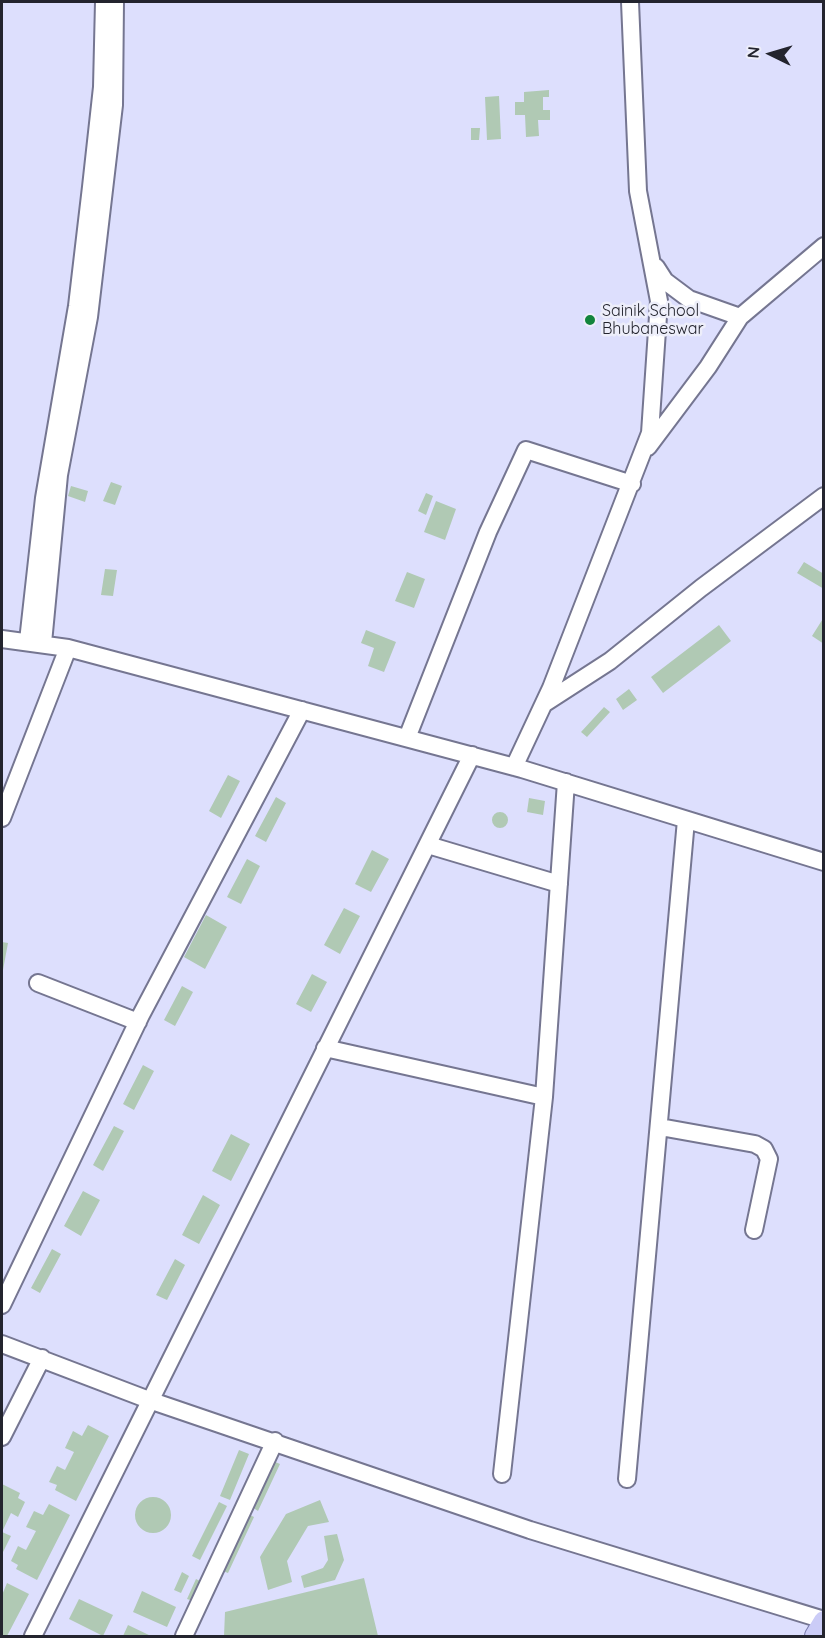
<!DOCTYPE html>
<html>
<head>
<meta charset="utf-8">
<style>
	body { margin:0 }
	#map { position:relative; width:825px; height:1638px; overflow:hidden; background:#dddffd; font-family:Quicksand,sans-serif }
	canvas { display:block }
	.frame { position:absolute; inset:0; border:3px solid #23242e; pointer-events:none }
	.north { position:absolute; left:741px; top:24px; width:60px; height:60px; -webkit-text-stroke:4px #edeefa; paint-order:stroke; rotate:275deg; font-size:16px; font-weight:700; line-height:24px; text-align:center; color:#23242e }
	.north::after { content:''; display:block; margin:auto; width:21px; height:27px; background:#23242e; clip-path:polygon(50% 0,100% 100%,50% 72%,0 100%) }
</style>
</head>
<body>
<div id="map">
<canvas width="825" height="1638"></canvas>
<div class="frame"></div>
<div class="north">N</div>
</div>
<script>
const g = document.querySelector('canvas').getContext('2d');
g.lineJoin = 'round';
function fillPath(path, color) {
  g.fillStyle = color;
  g.fill(path, 'evenodd');
}
function poly(rows) {
  const path = new Path2D();
  for (const r of rows) {
    if (r.length === 3) {
      path.moveTo(r[0] + r[2], r[1]);
      path.arc(r[0], r[1], r[2], 0, 2 * Math.PI);
      continue;
    }
    path.moveTo(r[0], r[1]);
    for (let i = 2; i < r.length; i += 2) path.lineTo(r[i], r[i + 1]);
  }
  return path;
}
function stroke(path, color, width, dash) {
  g.strokeStyle = color;
  g.lineWidth = width;
  g.lineCap = dash ? 'butt' : 'round';
  g.setLineDash(dash || []);
  g.stroke(path);
}
function label(font, color, halo, rows, align = 'center') {
  g.font = font + ' Quicksand,sans-serif';
  g.lineWidth = 5;
  g.setLineDash([]);
  g.textBaseline = 'middle';
  g.strokeStyle = halo;
  g.fillStyle = color;
  for (const [text, x, y, turn = 0] of rows) {
    g.save();
    g.translate(x, y);
    g.rotate((+turn || 0) * Math.PI / 180);
    g.textAlign = isNaN(turn) ? turn : align;
    if (halo) g.strokeText(text, 0, 0);
    g.fillText(text, 0, 0);
    g.restore();
  }
}
fillPath(poly([
	[549,90,549,97,543,97,543,110,550,110,550,120,538,120,539,136,526,137,525,115,515,115,515,102,524,102,524,92],
	[499,96,501,139,487,140,485,97],
	[471,128,480,128,479,140,471,140],
	[111,482,122,486,115,505,103,501],
	[71,486,88,491,85,502,68,496],
	[426,493,433,496,426,515,418,511],
	[436,501,456,509,445,540,424,532],
	[804,562,824,574,824,589,797,573],
	[105,569,117,570,113,596,101,595],
	[407,572,425,579,414,608,395,601],
	[824,617,824,644,812,636],
	[719,625,731,641,663,693,651,677],
	[366,630,396,642,384,672,368,666,374,648,361,643],
	[629,689,637,700,623,710,616,699],
	[604,707,610,712,587,737,581,732],
	[228,775,240,781,221,818,209,811],
	[276,797,286,803,266,842,255,836],
	[529,798,545,801,543,815,527,812],
	[500,820,8],
	[372,850,389,859,371,892,355,884],
	[247,859,260,866,241,904,227,897],
	[344,908,360,916,340,954,324,945],
	[206,915,227,927,205,969,184,957],
	[2,942,8,943,3,970,2,970],
	[312,974,327,982,311,1012,296,1004],
	[182,986,193,992,175,1026,164,1020],
	[143,1065,154,1071,134,1110,123,1104],
	[114,1126,124,1131,103,1171,93,1165],
	[231,1134,250,1144,231,1181,212,1171],
	[83,1191,100,1200,81,1236,64,1226],
	[203,1195,220,1205,199,1244,182,1235],
	[52,1249,61,1254,40,1293,31,1288],
	[175,1259,185,1265,167,1300,156,1295],
	[88,1425,109,1436,76,1501,55,1490,57,1485,49,1482,57,1466,65,1470,74,1452,65,1448,73,1431,82,1436],
	[239,1450,249,1454,230,1500,220,1496],
	[273,1461,280,1464,258,1511,252,1507],
	[2,1484,20,1493,18,1498,25,1502,18,1517,11,1513,2,1532,11,1536,3,1552,2,1551],
	[153,1515,18],
	[320,1500,329,1522,308,1526,287,1561,292,1582,268,1590,260,1557,286,1514],
	[219,1502,227,1506,200,1560,192,1556],
	[49,1504,70,1515,37,1580,16,1569,18,1565,11,1561,18,1546,26,1550,36,1531,26,1527,34,1511,43,1515],
	[246,1513,254,1517,228,1573,220,1570],
	[337,1534,344,1560,335,1580,304,1588,301,1576,323,1568,328,1560,324,1536],
	[182,1572,189,1576,181,1593,174,1590],
	[364,1578,378,1636,224,1636,225,1612],
	[196,1579,202,1582,193,1601,187,1599],
	[7,1583,29,1594,7,1636,2,1636,2,1595],
	[142,1591,176,1607,167,1627,133,1612],
	[79,1599,113,1615,103,1636,69,1619],
	[128,1625,151,1636,123,1636]
]), '#b0c9b4');
const minor = poly([
	[656,267,665,281,689,299,740,317],
	[648,447,708,367,740,317,824,246],
	[2,639,68,648,522,769,824,862],
	[28,641,44,498,77,306,91,187,102,87,104,2],
	[43,643,59,475,89,317,114,105,115,2],
	[545,703,610,661,701,588,824,496],
	[407,738,488,532,526,450,632,484],
	[514,767,551,688,650,433,659,301,638,191,630,2],
	[2,818,68,648],
	[428,845,559,884],
	[38,983,138,1022],
	[325,1048,544,1097],
	[660,1127,755,1144,764,1149,769,1159,754,1230],
	[2,1305,141,1015,302,710],
	[2,1344,149,1400,530,1530,824,1620],
	[2,1437,42,1358],
	[502,1474,544,1097,566,782],
	[627,1479,686,820],
	[33,1636,472,755],
	[184,1636,275,1441]
]);
const major = poly([
	[815,1636,824,1621]
]);
stroke(minor, '#757691', 20);
stroke(major, '#797bad', 22);
stroke(minor, '#fff', 16);
stroke(major, '#cbccf7', 20);
for (const [x, y, r, color] of [
	[590,320,6,"#12843c"]
]) {
  const dot = new Path2D();
  dot.arc(x, y, r, 0, 2 * Math.PI);
  g.fillStyle = color;
  g.fill(dot);
  stroke(dot, '#edeefa', 2);
}
label('16px', '#23242e', '#edeefa', [
	["Sainik School",602,311],
	["Bhubaneswar",602,329]
], 'left');
</script>
</body>
</html>
